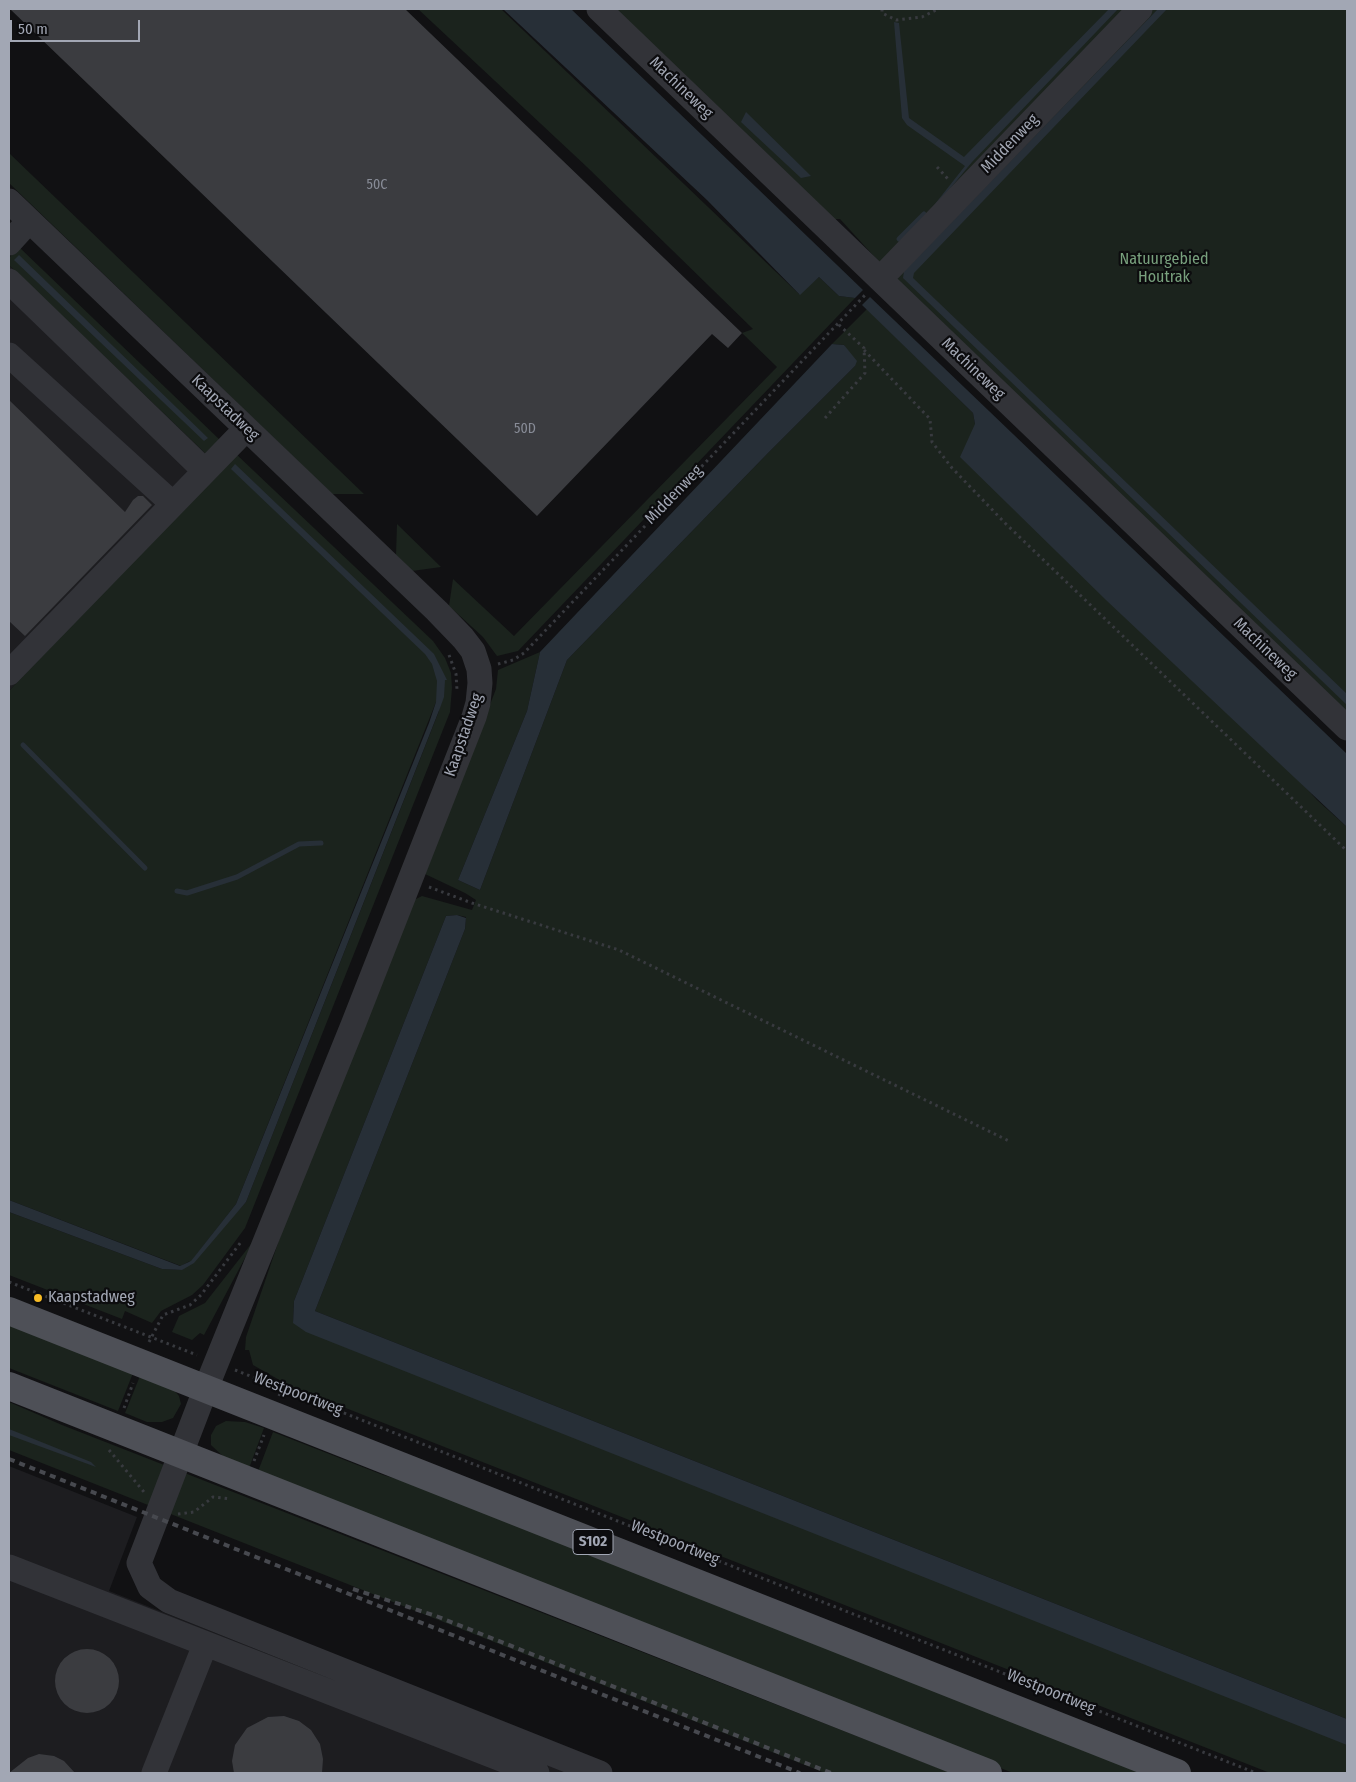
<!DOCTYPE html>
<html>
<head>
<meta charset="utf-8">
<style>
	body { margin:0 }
	#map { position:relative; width:1356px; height:1782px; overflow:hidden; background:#111113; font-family:"Fira Sans Condensed",sans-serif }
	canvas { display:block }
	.frame { position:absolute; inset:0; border:10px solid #a2a7b4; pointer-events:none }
	.scale { position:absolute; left:10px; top:20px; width:130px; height:22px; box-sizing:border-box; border:2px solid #a2a7b4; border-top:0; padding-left:6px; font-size:15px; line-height:18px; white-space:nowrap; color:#a2a7b4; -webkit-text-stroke:4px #0c0c0e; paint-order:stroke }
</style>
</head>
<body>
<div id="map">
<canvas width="1356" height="1782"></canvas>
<div class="frame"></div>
<div class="scale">50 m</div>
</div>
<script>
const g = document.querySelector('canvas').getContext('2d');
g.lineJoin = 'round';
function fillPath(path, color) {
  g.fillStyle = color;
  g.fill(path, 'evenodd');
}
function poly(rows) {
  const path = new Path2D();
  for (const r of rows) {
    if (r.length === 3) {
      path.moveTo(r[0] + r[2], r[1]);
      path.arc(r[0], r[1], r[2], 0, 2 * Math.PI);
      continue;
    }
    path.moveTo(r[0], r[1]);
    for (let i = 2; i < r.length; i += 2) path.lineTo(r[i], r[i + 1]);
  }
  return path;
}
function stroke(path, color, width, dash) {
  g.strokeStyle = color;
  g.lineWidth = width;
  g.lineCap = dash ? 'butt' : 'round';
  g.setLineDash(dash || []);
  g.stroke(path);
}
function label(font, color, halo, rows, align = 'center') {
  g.font = font + ' "Fira Sans Condensed",sans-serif';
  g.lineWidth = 4.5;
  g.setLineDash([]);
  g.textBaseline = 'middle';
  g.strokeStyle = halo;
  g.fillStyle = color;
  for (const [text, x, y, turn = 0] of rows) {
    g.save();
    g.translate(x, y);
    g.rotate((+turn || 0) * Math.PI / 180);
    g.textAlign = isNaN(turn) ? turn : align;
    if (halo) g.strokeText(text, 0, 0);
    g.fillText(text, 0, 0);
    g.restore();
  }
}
fillPath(poly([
	[9,265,222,469,9,691],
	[9,1466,137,1517,109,1591,571,1773,9,1773]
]), '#1d1d20');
fillPath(poly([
	[418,9,501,9,799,294,819,277,839,296,855,298,518,651,497,656,483,637,449,606,453,579,514,636,777,367,742,333,753,329,587,167],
	[610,9,1132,9,882,265,840,219,830,219],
	[1147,9,1347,9,1347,718,896,286,893,274],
	[9,153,364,494,332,494,9,183],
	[19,247,220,440,206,454,9,265,9,258],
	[867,309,973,413,975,424,1317,800,1347,827,1347,1719,315,1311,465,929,466,917,457,915,446,916,294,1301,293,1322,1347,1743,1347,1773,1270,1773,290,1386,253,1365,249,1350,245,1350,246,1337,292,1202,412,901,422,896,472,910,476,900,465,893,425,874,496,689,498,670,540,652,527,711,458,880,480,890,567,660,767,454,855,366,844,345,832,344],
	[235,453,433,641,445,658,451,673,452,688,450,712,245,1228,203,1285,192,1295,161,1311,152,1323,125,1311,122,1319,9,1275,9,1212,162,1269,182,1270,190,1261,181,1266,9,1200,9,691],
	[436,702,439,711,246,1202,193,1259,236,1204],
	[397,524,441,567,412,571,396,555],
	[255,1239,204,1335,200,1333,192,1340,172,1332,179,1316,205,1303],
	[9,1318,135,1368,118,1411,9,1368],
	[142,1371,174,1390,179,1396,181,1404,173,1418,162,1422,147,1422,125,1413],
	[9,1402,62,1425,951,1773,825,1773,9,1450],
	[226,1421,245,1422,264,1428,248,1471,228,1461,211,1445,211,1435,216,1426],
	[273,1432,383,1475,459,1497,1156,1773,1013,1773,257,1474]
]), '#1b231d');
fillPath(poly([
	[503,9,571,9,863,290,855,298,839,296,819,277,800,295,707,200],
	[1109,9,1118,9,972,162,939,202,935,204,965,166,907,125,902,118,894,22,899,23,909,118,964,157],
	[1158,9,1167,9,914,273,913,278,1347,694,1347,705,903,278,904,271],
	[746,112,811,176,801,178,741,122],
	[19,255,208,438,204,441,14,260],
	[870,297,1347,754,1347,827,1106,600,960,457,975,424,973,413,862,305],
	[832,344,844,345,857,361,855,366,767,454,567,660,480,890,458,880,527,711,540,652],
	[235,464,434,654,447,680,445,680,444,697,440,708,246,1202,194,1263,182,1270,162,1269,9,1212,9,1200,180,1266,191,1261,236,1204,429,723,436,702,437,681,432,664,425,654,231,469],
	[457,915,466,918,465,929,315,1311,1347,1719,1347,1745,306,1332,293,1323,294,1301,446,916],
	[9,1429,91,1462,96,1467,9,1435]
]), '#272f37');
stroke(poly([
	[899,239,924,214],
	[23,745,145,868],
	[177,891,187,893,237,877,299,844,321,843]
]), '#272f37', 5);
fillPath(poly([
	[10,9,405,9,742,333,728,348,712,334,537,516],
	[9,400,125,512,133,500,138,496,143,496,152,505,25,636,9,621],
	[87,1681,32],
	[284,1716,299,1721,311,1730,320,1744,323,1759,322,1773,234,1773,232,1761,235,1745,247,1728,268,1717],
	[39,1754,54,1756,64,1761,75,1773,9,1773,28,1758]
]), '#3b3c40');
stroke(poly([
	[882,9,882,13,896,20,922,17,938,9],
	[937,167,948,179],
	[864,350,930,419,932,442,952,468,1005,523,1347,851],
	[825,418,865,373,864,348,838,324],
	[449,655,456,674,457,690],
	[498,664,513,660,524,653,866,294],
	[429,887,472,903,619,950,1011,1142],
	[9,1282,197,1355],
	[149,1342,163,1315,190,1305,201,1295,241,1242],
	[235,1370,1256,1773],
	[279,1396,282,1388],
	[124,1408,133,1383],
	[109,1450,144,1492],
	[254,1461,264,1435],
	[178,1514,194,1512,213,1497,231,1499]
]), '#383a3f', 3, [2.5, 4]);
stroke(poly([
	[599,9,1347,728],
	[9,201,437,611,463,638,473,651,479,669,480,683,478,703,474,717,353,1025,206,1388,139,1563,150,1587,169,1601,600,1773],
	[9,243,29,221],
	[880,279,1140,9],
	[9,281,205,471],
	[9,355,173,504],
	[9,673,246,429],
	[9,1567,537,1773],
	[154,1773,205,1645]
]), '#323338', 25);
stroke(poly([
	[9,1311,1177,1773],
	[9,1386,988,1773]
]), '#4e5057', 28);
stroke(poly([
	[9,1459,800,1773],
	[353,1589,436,1616,831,1773]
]), '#47494f', 4, [6, 5]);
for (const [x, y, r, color] of [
	[38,1298,5,"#f8bb24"]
]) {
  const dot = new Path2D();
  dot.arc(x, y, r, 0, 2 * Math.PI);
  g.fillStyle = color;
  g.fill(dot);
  stroke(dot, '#0c0c0e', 2);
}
label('14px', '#888c97', null, [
	["50C",377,185],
	["50D",525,429]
]);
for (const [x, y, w] of [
	[593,1542,40]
]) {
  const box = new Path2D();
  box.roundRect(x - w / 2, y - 12.5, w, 25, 4);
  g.fillStyle = '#0c0c0e';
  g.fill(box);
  stroke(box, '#a2a7b4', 1);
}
label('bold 15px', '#a2a7b4', null, [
	["S102",593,1542]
]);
label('16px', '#a2a7b4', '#0c0c0e', [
	["Machineweg",681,88,44],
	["Middenweg",1010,144,-46],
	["Machineweg",973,369,44],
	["Kaapstadweg",225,408,44],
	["Middenweg",674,495,-46],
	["Machineweg",1265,649,44],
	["Kaapstadweg",464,735,-71],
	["Westpoortweg",298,1394,21],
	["Westpoortweg",675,1543,22],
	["Westpoortweg",1051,1692,22]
]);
label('16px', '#78a07d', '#0c0c0e', [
	["Natuurgebied",1164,260],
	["Houtrak",1164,278]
]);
label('16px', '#a2a7b4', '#0c0c0e', [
	["Kaapstadweg",48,1298]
], 'left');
</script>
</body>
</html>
